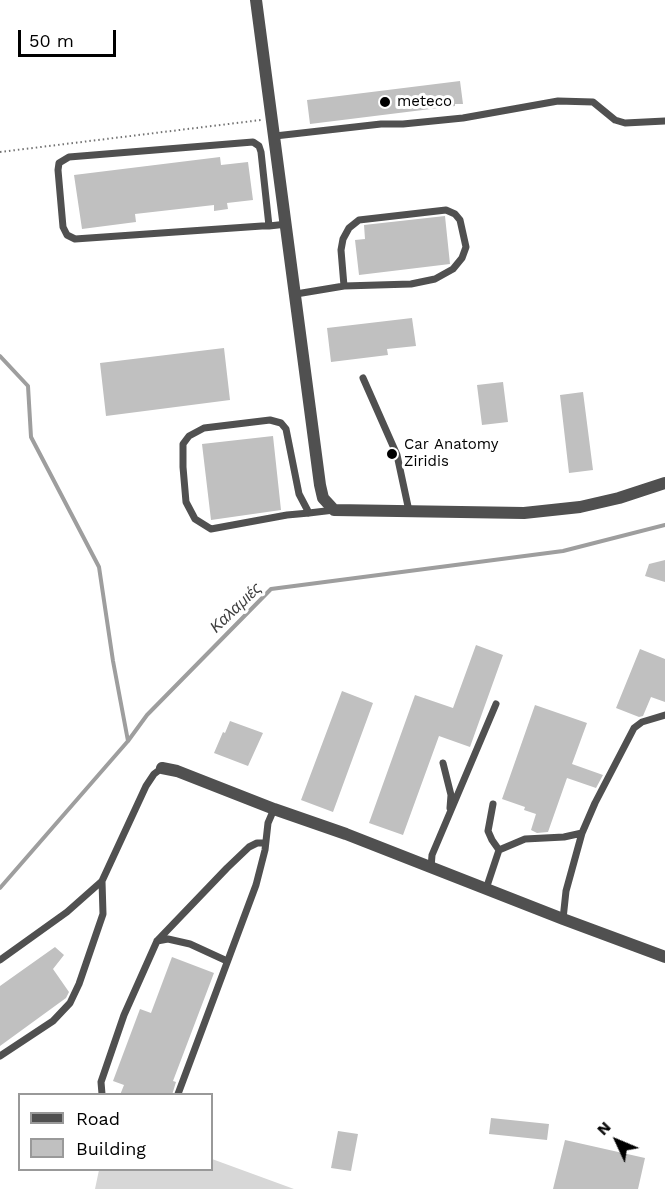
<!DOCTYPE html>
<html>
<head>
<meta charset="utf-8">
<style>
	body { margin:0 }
	#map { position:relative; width:665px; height:1189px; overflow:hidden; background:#fff; font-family:"Work Sans",sans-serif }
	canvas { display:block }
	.legend { position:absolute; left:18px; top:1093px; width:195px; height:78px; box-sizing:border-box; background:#fff; border:2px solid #999; margin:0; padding:8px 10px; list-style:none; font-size:18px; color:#000 }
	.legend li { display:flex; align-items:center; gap:12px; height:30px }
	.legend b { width:30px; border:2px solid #999 }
	.north { position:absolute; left:587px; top:1111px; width:60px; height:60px; -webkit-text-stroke:4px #fff; paint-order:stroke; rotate:314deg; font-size:16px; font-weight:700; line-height:24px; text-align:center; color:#000 }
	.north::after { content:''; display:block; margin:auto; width:21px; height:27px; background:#000; clip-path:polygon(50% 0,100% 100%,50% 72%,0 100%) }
	.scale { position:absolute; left:18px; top:30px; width:98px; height:27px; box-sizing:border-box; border:3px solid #000; border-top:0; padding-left:8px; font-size:18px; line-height:21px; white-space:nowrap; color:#000; -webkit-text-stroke:4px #fff; paint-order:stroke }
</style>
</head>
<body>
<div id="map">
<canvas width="665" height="1189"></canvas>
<ul class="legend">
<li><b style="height:8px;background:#505050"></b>Road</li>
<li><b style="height:16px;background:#c0c0c0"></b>Building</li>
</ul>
<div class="north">N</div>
<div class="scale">50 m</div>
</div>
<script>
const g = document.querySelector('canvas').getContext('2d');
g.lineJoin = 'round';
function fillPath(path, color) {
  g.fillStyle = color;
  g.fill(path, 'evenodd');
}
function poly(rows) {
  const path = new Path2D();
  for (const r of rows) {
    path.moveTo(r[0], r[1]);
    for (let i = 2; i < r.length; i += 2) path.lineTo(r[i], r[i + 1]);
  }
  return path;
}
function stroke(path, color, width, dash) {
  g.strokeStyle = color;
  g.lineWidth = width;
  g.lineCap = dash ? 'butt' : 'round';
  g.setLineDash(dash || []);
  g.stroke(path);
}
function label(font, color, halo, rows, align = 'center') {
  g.font = font + ' "Work Sans",sans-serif';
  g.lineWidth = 6;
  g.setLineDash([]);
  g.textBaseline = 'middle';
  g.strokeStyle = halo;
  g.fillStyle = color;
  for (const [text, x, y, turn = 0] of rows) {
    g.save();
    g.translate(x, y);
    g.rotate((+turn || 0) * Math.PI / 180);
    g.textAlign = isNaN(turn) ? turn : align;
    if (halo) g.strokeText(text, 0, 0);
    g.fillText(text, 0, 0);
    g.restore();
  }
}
fillPath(poly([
	[212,1159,294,1189,95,1189,99,1170,212,1170]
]), '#d7d7d7');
stroke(poly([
	[0,356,28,386,31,437,99,567,113,661,128,741],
	[0,888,128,741,147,715,271,589,563,551,665,525]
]), '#9e9e9e', 4);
fillPath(poly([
	[460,81,463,104,455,104,455,106,310,124,307,100],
	[220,157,221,165,248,162,253,200,227,203,228,209,214,211,214,205,135,214,136,222,82,229,74,175],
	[445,216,450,264,359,275,355,240,365,239,364,225],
	[412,318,416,346,387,349,388,355,331,362,327,328],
	[224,348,230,400,106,416,100,363],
	[503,382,508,422,482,425,477,385],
	[583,392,593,470,569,473,560,395],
	[273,436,281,510,211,520,202,444],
	[665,560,665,582,645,576,649,564],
	[476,645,503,655,470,747,439,736,403,835,369,823,415,695,453,708],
	[640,649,665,659,665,702,651,697,643,716,639,717,616,708],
	[342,691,373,703,333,812,301,800],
	[535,705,587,723,572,764,603,775,596,788,567,778,548,832,537,833,531,830,536,814,524,810,525,807,502,799],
	[230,721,263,733,248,766,214,753,223,732,225,733],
	[55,947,64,955,53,969,69,992,66,998,0,1046,0,986],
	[172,957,214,973,173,1081,176,1082,172,1095,120,1095,124,1085,113,1081,140,1009,151,1013],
	[491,1118,549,1124,547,1140,489,1134],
	[338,1131,358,1134,351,1171,331,1168],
	[565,1140,645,1158,638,1189,553,1189]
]), '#c0c0c0');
stroke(poly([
	[0,152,261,120]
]), '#727272', 2, [1.5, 3]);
stroke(poly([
	[275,136,381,124,403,124,463,118,558,101,593,102,615,120,625,123,665,121],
	[269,226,261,152,259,146,253,142,69,157,59,163,58,170,63,227,67,235,75,239,262,226,269,226,287,224],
	[296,294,344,286,411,284,435,279,453,269,462,258,466,247,460,220,455,214,446,210,359,220,349,228,343,239,341,250,344,286],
	[363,378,397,455,409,511],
	[309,513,299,494,286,429,281,423,270,420,204,428,189,436,183,444,183,467,186,502,195,519,211,529,287,515,309,513,334,510],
	[443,763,451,795,450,808],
	[499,850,525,839,564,837,582,833],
	[431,868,432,855,496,704],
	[486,889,499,850,492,840,488,831,493,804],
	[563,919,566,891,582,833,595,803,634,728,642,722,665,715],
	[157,941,168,939,190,944,227,961],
	[0,960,67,912,102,881],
	[0,1056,53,1021,70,1003,79,984,103,914,102,881,146,786,154,774,162,768],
	[102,1094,101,1082,124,1015,157,941,227,868,249,847,257,843,264,843],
	[178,1094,256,885,265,850,268,823,274,809]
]), '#505050', 7);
stroke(poly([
	[256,0,320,485,323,498,334,510,524,513,580,507,619,498,665,483],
	[162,768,177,771,274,809,346,834,563,919,665,957]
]), '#505050', 12);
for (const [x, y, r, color] of [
	[385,102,6,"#000"],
	[392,454,6,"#000"]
]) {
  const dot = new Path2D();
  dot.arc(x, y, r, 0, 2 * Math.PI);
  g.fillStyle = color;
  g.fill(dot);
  stroke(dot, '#fff', 2);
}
label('15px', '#000', '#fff', [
	["meteco",397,102],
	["Car Anatomy",404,445],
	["Ziridis",404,462]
], 'left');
label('italic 16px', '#3f3f3f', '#fff', [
	["Καλαμιές",236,608,-44]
]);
</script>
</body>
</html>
